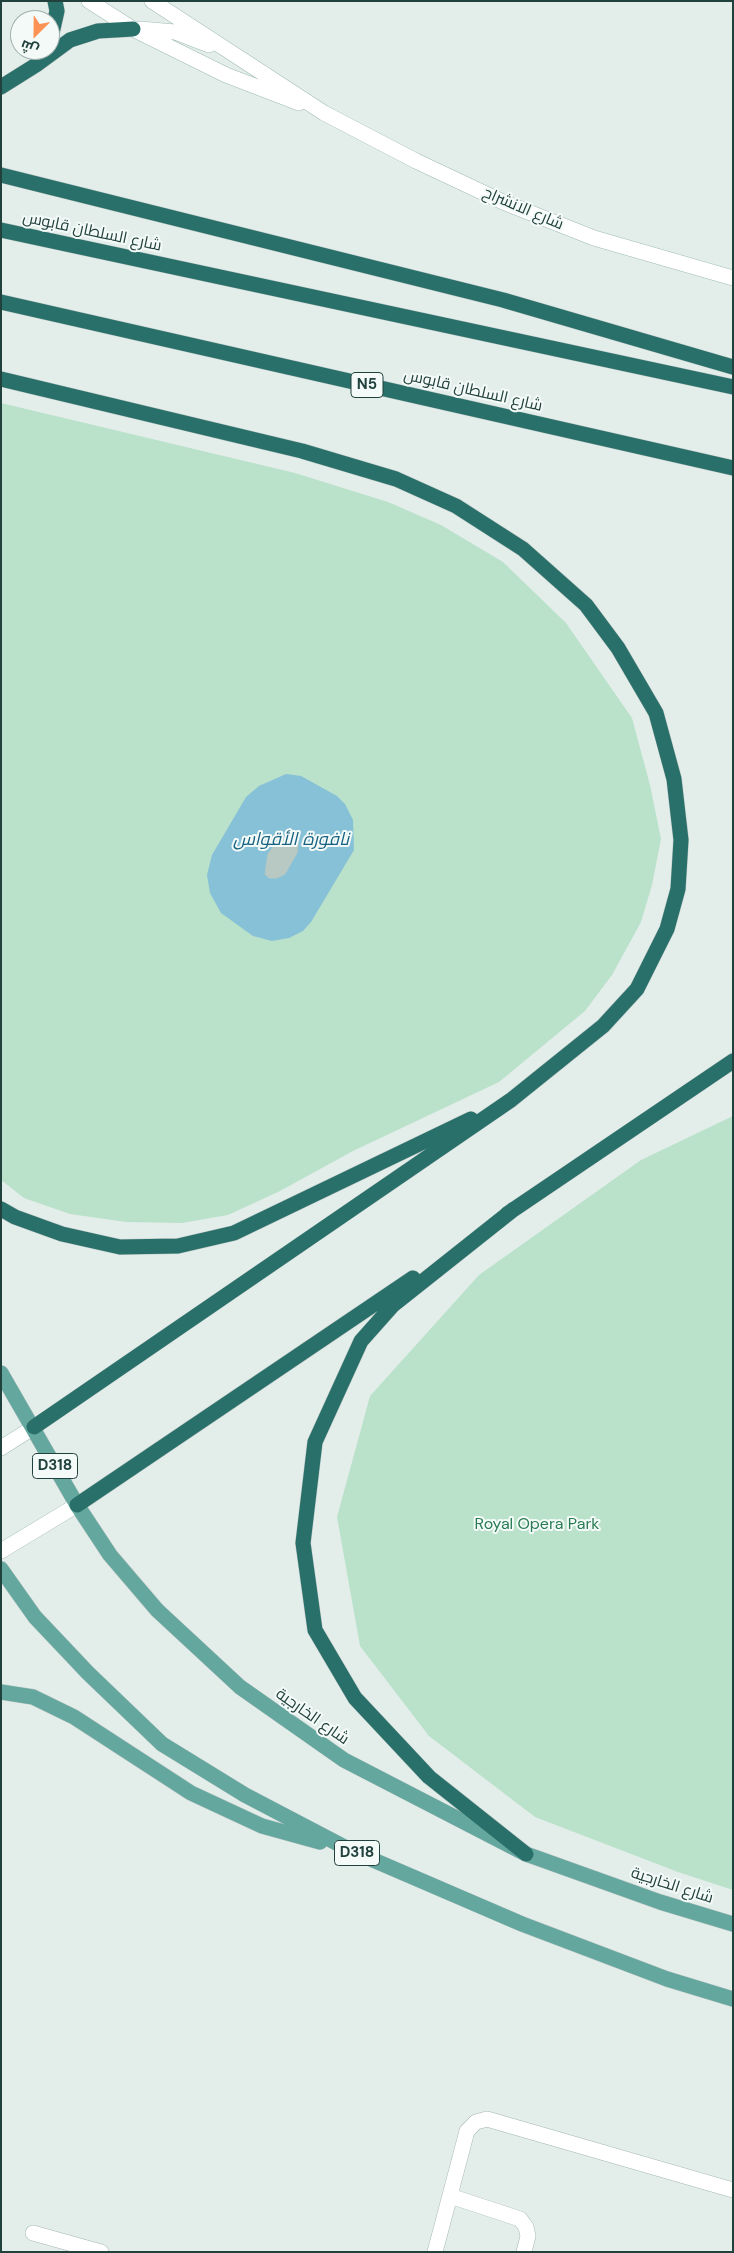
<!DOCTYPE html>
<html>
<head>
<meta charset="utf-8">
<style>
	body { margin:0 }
	#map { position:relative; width:734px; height:2253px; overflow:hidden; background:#e3eeeb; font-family:"DM Sans",Cairo,sans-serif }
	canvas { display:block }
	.frame { position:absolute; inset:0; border:2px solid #21413c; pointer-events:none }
	.north { position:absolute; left:10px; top:10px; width:50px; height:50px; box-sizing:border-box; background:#f4faf8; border:1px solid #a0b0ad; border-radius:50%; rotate:203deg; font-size:14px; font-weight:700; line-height:20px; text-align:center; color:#21413c }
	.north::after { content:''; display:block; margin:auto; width:18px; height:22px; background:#fc9253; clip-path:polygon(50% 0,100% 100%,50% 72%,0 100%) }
</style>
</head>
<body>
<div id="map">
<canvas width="734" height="2253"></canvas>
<div class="frame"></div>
<div class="north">ش</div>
</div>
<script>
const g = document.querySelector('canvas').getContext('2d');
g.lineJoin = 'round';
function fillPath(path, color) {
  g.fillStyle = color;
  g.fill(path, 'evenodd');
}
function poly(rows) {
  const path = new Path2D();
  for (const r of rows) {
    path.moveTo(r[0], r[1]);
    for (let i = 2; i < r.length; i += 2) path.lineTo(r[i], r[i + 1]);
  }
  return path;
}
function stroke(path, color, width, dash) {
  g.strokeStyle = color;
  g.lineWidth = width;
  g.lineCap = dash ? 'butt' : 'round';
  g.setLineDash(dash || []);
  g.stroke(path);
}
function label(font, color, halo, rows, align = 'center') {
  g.font = font + ' "DM Sans",Cairo,sans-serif';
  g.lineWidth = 4;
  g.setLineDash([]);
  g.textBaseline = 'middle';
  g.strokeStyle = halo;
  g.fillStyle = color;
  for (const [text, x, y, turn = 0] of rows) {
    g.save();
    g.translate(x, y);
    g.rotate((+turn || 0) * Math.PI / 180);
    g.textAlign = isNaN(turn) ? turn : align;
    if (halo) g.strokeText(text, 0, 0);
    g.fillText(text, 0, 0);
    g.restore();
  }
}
fillPath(poly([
	[1,403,295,473,388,502,441,525,503,562,566,623,632,718,650,785,661,839,652,885,641,922,612,975,585,1011,499,1082,353,1151,280,1191,228,1215,182,1223,126,1222,70,1214,24,1198,1,1180],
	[733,1116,733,1890,678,1872,535,1817,429,1736,360,1646,337,1517,370,1396,479,1275,641,1160]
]), '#bae1ca');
fillPath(poly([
	[286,774,301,776,337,796,345,804,353,820,354,850,311,922,303,931,289,938,272,941,253,936,221,913,210,893,207,875,212,855,246,797,259,786]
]), '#87c1d7');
const building = poly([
	[285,837,296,839,298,844,297,853,285,874,277,878,269,878,265,874,268,854,277,841,285,837]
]);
fillPath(building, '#b8c9c4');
stroke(building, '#b5c8c3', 1);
const lane = poly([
	[450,2196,520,2219,526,2227,528,2236,524,2252],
	[33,2233,101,2252],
	[435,2252,467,2131,476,2122,487,2119,733,2190]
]);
const secondary = poly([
	[89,1,133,29,226,75,299,103],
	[152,1,324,113,416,161,503,202,594,238,733,278],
	[140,29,175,32,209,45],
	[1,1448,34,1427],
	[1,1551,77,1505]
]);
const primary = poly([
	[1,1373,77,1505,110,1555,157,1610,240,1687,344,1760,526,1854,660,1902,733,1924],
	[1,1569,35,1617,88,1673,162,1744,245,1795,350,1850,522,1924,667,1979,733,1999],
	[1,1692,33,1697,74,1717,191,1793,262,1826,320,1842]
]);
const highway = poly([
	[50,42,57,11,55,1],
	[36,65,70,40,98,31,133,29],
	[1,87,36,65,40,58],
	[1,175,503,300,733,367],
	[1,230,733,387],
	[1,302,733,468],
	[1,379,302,451,396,479,456,506,523,549,586,605,618,648,656,713,674,779,681,840,678,889,667,929,637,989,603,1026,511,1100,34,1427],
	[1,1209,15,1217,62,1234,120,1247,178,1246,234,1233,471,1119],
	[514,1209,393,1305,361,1341,315,1442,303,1543,315,1630,355,1698,429,1777,526,1854],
	[507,1214,733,1061],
	[77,1505,413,1278]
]);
stroke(lane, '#a5b7b3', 16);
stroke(secondary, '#a0bbb5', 16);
stroke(primary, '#c1cac8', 16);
stroke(highway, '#c1cac8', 16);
stroke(lane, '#fff', 15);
stroke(secondary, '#fff', 15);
stroke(primary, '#64a79e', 15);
stroke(highway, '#2a706a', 15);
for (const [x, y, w] of [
	[367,385,32],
	[55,1466,45],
	[357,1853,45]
]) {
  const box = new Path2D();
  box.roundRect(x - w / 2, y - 12.5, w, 25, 4);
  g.fillStyle = '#f4faf8';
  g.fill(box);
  stroke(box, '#21413c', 1);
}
label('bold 15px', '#21413c', null, [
	["N5",367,385],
	["D318",55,1466],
	["D318",357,1853]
]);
label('16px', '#21413c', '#f4faf8', [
	["شارع الانشراح",523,209,23],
	["شارع السلطان قابوس",92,232,12],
	["شارع السلطان قابوس",473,391,13],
	["شارع الخارجية",312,1717,35],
	["شارع الخارجية",672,1886,18]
]);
label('16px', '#287b53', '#f4faf8', [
	["Royal Opera Park",537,1525]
]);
label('italic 18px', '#166282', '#f4faf8', [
	["نافورة الأقواس",291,840]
]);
</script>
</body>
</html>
